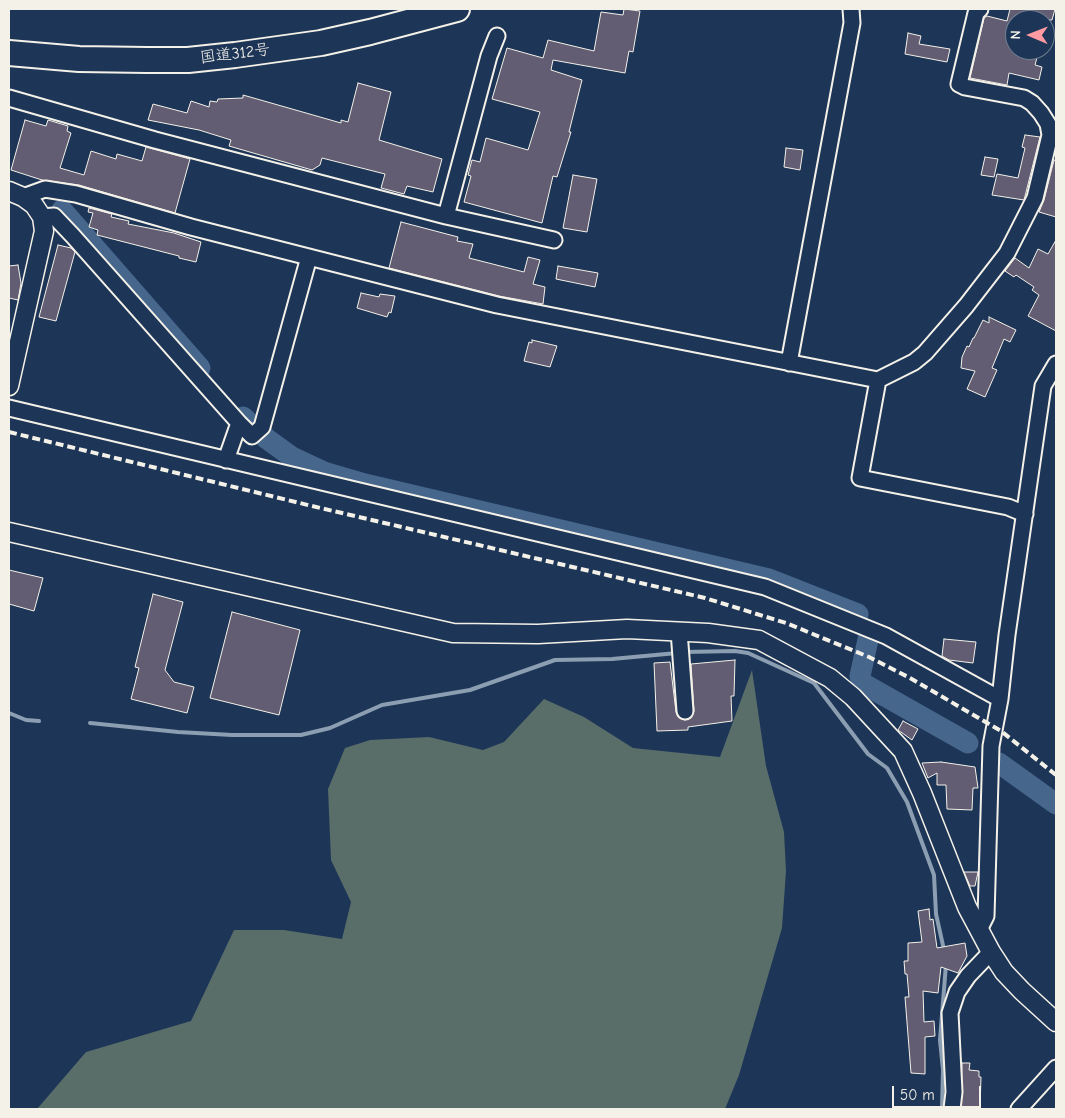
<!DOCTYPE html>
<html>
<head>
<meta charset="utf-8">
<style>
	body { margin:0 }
	#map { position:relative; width:1065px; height:1118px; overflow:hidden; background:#1d3557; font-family:"Comic Neue",sans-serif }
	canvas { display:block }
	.frame { position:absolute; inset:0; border:10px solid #f4f1e8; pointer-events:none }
	.north { position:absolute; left:1005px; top:10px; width:50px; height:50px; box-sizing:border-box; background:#1d3557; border:1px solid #738091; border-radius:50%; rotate:271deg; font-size:14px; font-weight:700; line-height:20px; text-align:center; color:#f4f1e8 }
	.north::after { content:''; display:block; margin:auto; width:18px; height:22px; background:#ff9aa2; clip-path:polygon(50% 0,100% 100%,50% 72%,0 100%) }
	.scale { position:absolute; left:892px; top:1086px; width:89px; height:22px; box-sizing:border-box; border:2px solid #f4f1e8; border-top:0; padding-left:6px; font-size:15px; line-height:18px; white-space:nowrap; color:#f4f1e8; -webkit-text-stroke:4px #1d3557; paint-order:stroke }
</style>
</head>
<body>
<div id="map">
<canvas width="1065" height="1118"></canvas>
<div class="frame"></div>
<div class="north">N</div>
<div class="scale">50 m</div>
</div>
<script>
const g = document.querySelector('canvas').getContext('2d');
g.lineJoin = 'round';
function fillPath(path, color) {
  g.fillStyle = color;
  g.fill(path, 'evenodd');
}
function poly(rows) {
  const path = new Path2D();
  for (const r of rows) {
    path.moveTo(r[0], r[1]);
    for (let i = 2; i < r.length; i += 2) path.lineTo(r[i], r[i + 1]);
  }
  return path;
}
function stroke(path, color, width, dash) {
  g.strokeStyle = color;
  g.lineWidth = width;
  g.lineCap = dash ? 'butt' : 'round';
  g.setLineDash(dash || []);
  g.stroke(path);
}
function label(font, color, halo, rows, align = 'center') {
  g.font = font + ' "Comic Neue","Klee One",sans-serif';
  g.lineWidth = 4.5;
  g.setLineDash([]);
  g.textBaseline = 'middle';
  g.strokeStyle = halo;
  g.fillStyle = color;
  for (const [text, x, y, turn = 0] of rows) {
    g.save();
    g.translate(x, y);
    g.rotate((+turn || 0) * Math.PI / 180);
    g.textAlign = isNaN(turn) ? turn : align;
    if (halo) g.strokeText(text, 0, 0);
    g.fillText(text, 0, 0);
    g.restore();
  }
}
fillPath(poly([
	[752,670,766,766,784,832,786,871,782,928,739,1075,725,1109,37,1109,86,1052,191,1021,234,930,284,930,342,939,351,902,331,860,328,789,345,748,370,740,429,737,483,750,504,742,544,699,584,717,633,748,720,757]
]), '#596e69');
stroke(poly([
	[684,652,735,651,748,653,814,683,868,754,887,768,907,802,934,875,936,914,944,950],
	[9,713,26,720,39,721],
	[90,723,178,732,232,735,301,735,330,728,382,705,470,690,555,660,612,659,677,653],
	[942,1109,943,1070,940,1040,946,964]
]), '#8c9eb1', 4);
stroke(poly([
	[62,210,200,368],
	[243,417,267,439,292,457,324,472,365,484,769,579,858,614],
	[869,635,860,676,862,683,968,743],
	[999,763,1056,804]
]), '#46668c', 21);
const building = poly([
	[624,9,640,11,633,52,629,51,625,73,553,60,551,70,582,80,569,132,571,132,557,177,553,176,542,223,464,202,471,176,468,175,472,160,480,162,486,138,528,150,540,112,492,99,507,48,543,58,548,40,594,51,601,12,623,15,624,9],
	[1010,9,1055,9,1052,20,1015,20,1015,50,1039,50,1035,65,1042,67,1039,80,1009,73,1007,85,970,78,984,18,987,16,1007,21,1010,9],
	[908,33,921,36,919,44,950,49,947,62,905,54,908,33],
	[358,83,391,92,379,140,442,159,433,192,407,186,404,194,381,188,385,174,322,158,320,165,312,170,229,146,231,140,199,130,148,120,153,104,187,113,191,101,209,107,210,101,217,102,218,99,243,98,243,95,341,123,341,120,348,122,358,83],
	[25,120,46,126,48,120,68,126,67,131,71,133,60,168,84,175,91,151,116,159,117,154,142,161,146,147,190,159,175,213,79,185,42,180,11,170,25,120],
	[1025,135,1040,137,1024,200,992,195,997,174,1018,178,1025,148,1022,147,1025,135],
	[786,148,803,150,800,170,784,167,786,148],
	[985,157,998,159,994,177,981,175,985,157],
	[1054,160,1056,161,1056,217,1039,212,1044,200,1054,160],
	[573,175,597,179,587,232,563,228,573,175],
	[89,208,112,214,111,217,129,221,128,224,174,233,201,242,196,262,179,258,179,256,97,235,98,230,89,227,93,213,88,212,89,208],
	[401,222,458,237,457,241,473,244,469,258,524,272,528,257,540,260,533,284,545,287,543,304,499,296,389,268,401,222],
	[1056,240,1056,331,1028,316,1039,295,1032,290,1034,287,1016,275,1014,277,1005,271,1015,258,1029,268,1038,249,1048,254,1056,240],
	[58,245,71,248,75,252,56,321,39,317,58,245],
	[18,265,21,283,18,300,9,298,9,266,18,265],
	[558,266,598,273,595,287,556,279,558,266],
	[361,293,379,297,380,294,395,296,391,313,389,312,387,317,357,308,361,293],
	[989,317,1016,330,1010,342,1004,339,992,368,997,370,985,397,967,389,975,371,961,368,962,357,967,346,969,347,973,338,974,338,983,320,989,323,989,317],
	[532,340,557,346,550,367,524,361,529,342,532,343,532,340],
	[9,570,43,578,34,611,9,604,9,570],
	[153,594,183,602,165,670,174,682,194,687,187,713,131,699,139,668,135,667,153,594],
	[232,612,300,630,279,715,210,698,232,612],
	[944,639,976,642,973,663,949,660,942,656,944,639],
	[735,660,734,696,731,696,732,721,688,727,688,730,657,731,654,663,670,662,676,712,678,717,685,720,691,718,694,711,691,664,735,660],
	[903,721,918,729,912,740,898,730,903,721],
	[941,762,975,767,978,788,973,788,972,810,947,809,946,785,937,785,937,773,928,778,922,763,941,762],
	[964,872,978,872,975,886,970,886,964,872],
	[929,909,930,920,933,919,937,948,965,943,967,956,958,973,941,967,938,993,923,991,924,1022,934,1021,935,1036,925,1037,925,1074,911,1073,905,997,909,997,907,974,905,974,904,961,908,961,908,943,922,942,918,911,929,909],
	[962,1063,970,1063,969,1070,979,1071,979,1077,981,1077,980,1109,961,1109,962,1063]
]);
fillPath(building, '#625d72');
stroke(building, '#f4f1e8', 1);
const minor = poly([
	[9,98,155,140,446,216,554,240],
	[23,197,45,189,76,194,191,227,497,305,878,380,860,478,1008,507,1025,514],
	[446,216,489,56,497,36],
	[42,217,54,216,73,236,239,423,226,460],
	[789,363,852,23,851,9],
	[878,380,914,362,925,353,966,306,1007,253,1035,198,1050,135,1048,124,1041,113,1032,103,1024,98,965,87,959,84,976,13,980,9],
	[9,408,765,587,886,636,1000,699],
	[239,423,252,436,262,427,309,257],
	[679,631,685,711],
	[979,930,986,916,991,746,1000,699,1007,635,1043,386,1056,364],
	[952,1109,954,1092,950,1013,957,992,968,976,991,952],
	[1019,1109,1056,1068]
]);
const tertiary = poly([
	[9,191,23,197,34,205,42,217,44,231,9,386],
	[9,532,453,633,538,634,627,629,708,633,759,640,830,678,853,697,903,751,922,793,967,907,991,952,1004,972,1022,991,1056,1022]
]);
const trunk = poly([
	[9,53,79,59,147,60,188,60,235,55,321,43,370,32,457,9]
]);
stroke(minor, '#f4f1e8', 19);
stroke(tertiary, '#f4f1e8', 21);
stroke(trunk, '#f4f1e8', 28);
stroke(minor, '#1d3557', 15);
stroke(tertiary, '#1d3557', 18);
stroke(trunk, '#1d3557', 24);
stroke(poly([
	[9,432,312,506,705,598,786,623,869,657,910,678,1001,731,1056,775]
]), '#f4f1e8', 4, [8, 4]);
label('16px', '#f4f1e8', '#1d3557', [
	["国道312号",235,54,-7]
]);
</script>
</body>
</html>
